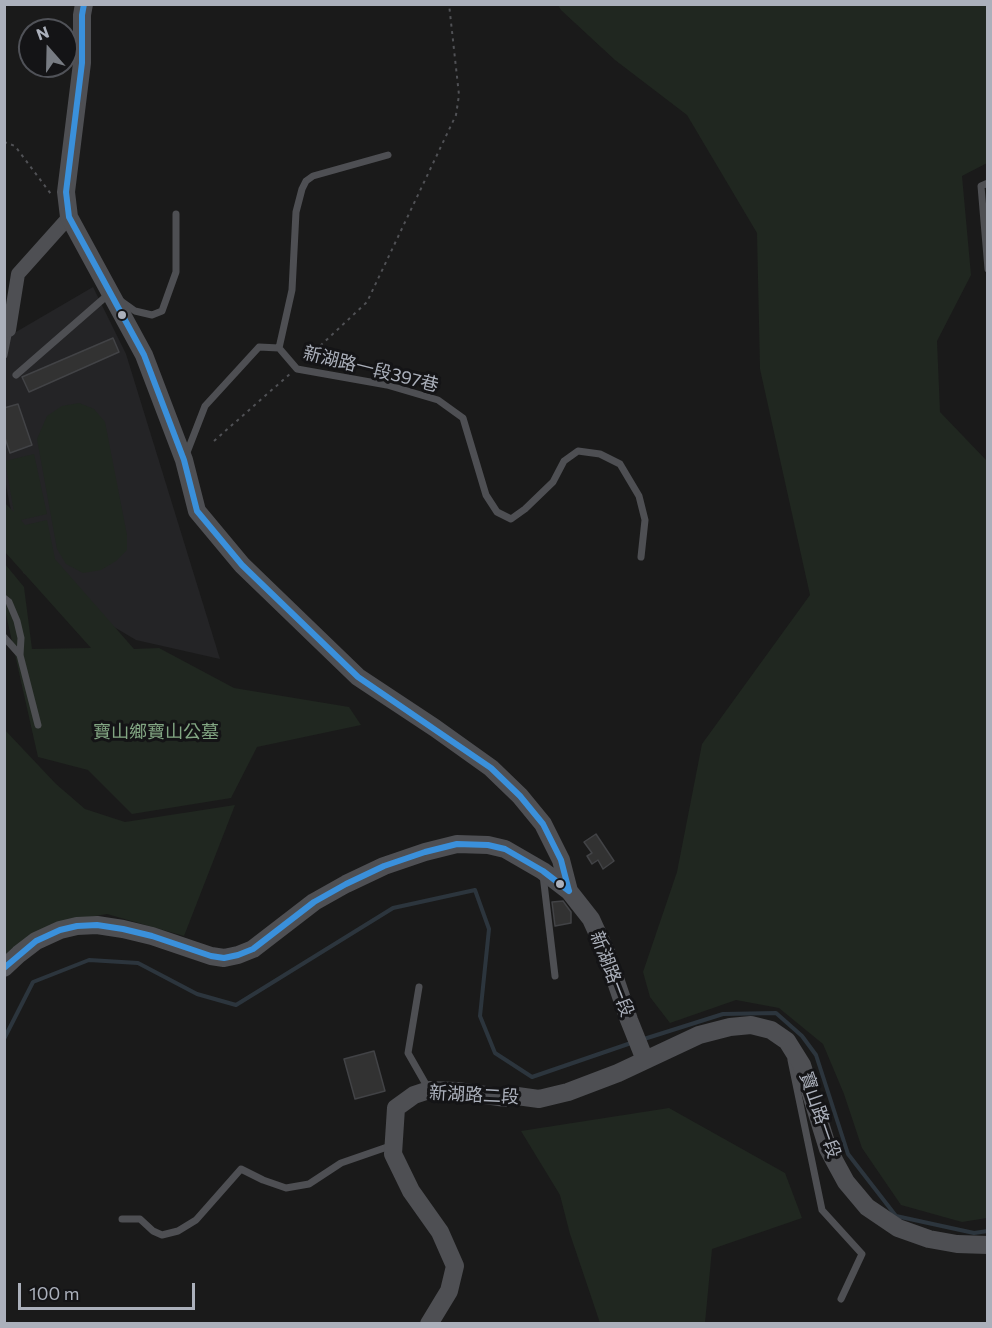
<!DOCTYPE html>
<html>
<head>
<meta charset="utf-8">
<style>
	body { margin:0 }
	#map { position:relative; width:992px; height:1328px; overflow:hidden; background:#1a1a1a; font-family:Commissioner,sans-serif }
	canvas { display:block }
	.frame { position:absolute; inset:0; border:6px solid #abb0bb; pointer-events:none }
	.north { position:absolute; left:18px; top:18px; width:60px; height:60px; box-sizing:border-box; background:#141416; border:2px solid #505258; border-radius:50%; rotate:340deg; font-size:16px; font-weight:700; line-height:24px; text-align:center; color:#abb0bb }
	.north::after { content:''; display:block; margin:auto; width:21px; height:27px; background:#787c83; clip-path:polygon(50% 0,100% 100%,50% 72%,0 100%) }
	.scale { position:absolute; left:18px; top:1283px; width:177px; height:27px; box-sizing:border-box; border:3px solid #abb0bb; border-top:0; padding-left:8px; font-size:18px; line-height:21px; white-space:nowrap; color:#abb0bb; -webkit-text-stroke:4px #141416; paint-order:stroke }
</style>
</head>
<body>
<div id="map">
<canvas width="992" height="1328"></canvas>
<div class="frame"></div>
<div class="north">N</div>
<div class="scale">100 m</div>
</div>
<script>
const g = document.querySelector('canvas').getContext('2d');
g.lineJoin = 'round';
function fillPath(path, color) {
  g.fillStyle = color;
  g.fill(path, 'evenodd');
}
function poly(rows) {
  const path = new Path2D();
  for (const r of rows) {
    path.moveTo(r[0], r[1]);
    for (let i = 2; i < r.length; i += 2) path.lineTo(r[i], r[i + 1]);
  }
  return path;
}
function stroke(path, color, width, dash) {
  g.strokeStyle = color;
  g.lineWidth = width;
  g.lineCap = dash ? 'butt' : 'round';
  g.setLineDash(dash || []);
  g.stroke(path);
}
function label(font, color, halo, rows, align = 'center') {
  g.font = font + ' Commissioner,"Noto Sans TC",sans-serif';
  g.lineWidth = 6;
  g.setLineDash([]);
  g.textBaseline = 'middle';
  g.strokeStyle = halo;
  g.fillStyle = color;
  for (const [text, x, y, turn = 0] of rows) {
    g.save();
    g.translate(x, y);
    g.rotate((+turn || 0) * Math.PI / 180);
    g.textAlign = isNaN(turn) ? turn : align;
    if (halo) g.strokeText(text, 0, 0);
    g.fillText(text, 0, 0);
    g.restore();
  }
}
fillPath(poly([
	[93,287,126,354,220,659,136,640,23,573,5,480,4,339]
]), '#242426');
fillPath(poly([
	[558,5,987,5,987,163,962,176,971,275,937,341,940,412,987,461,987,1218,962,1222,901,1205,862,1148,844,1094,823,1044,779,1008,736,1000,670,1023,650,997,643,972,677,872,702,744,810,595,760,369,757,233,687,115,615,60,561,10],
	[79,403,94,409,105,422,127,535,127,550,116,561,101,570,83,573,66,564,57,549,37,439,47,416,62,406],
	[34,454,47,514,21,520,25,525,47,520,55,559,134,649,159,648,234,688,349,707,361,725,257,747,231,798,132,814,88,770,38,757,5,610,5,564,24,587,32,649,91,648,5,552,4,502,14,512,5,461],
	[5,730,56,784,85,809,125,822,235,805,184,936,107,914,54,923,11,949,5,956],
	[669,1108,785,1173,802,1218,712,1249,705,1323,600,1323,570,1234,560,1195,521,1131]
]), '#202720');
stroke(poly([
	[4,1039,33,982,89,960,138,963,197,994,236,1005,393,908,475,890,489,929,480,1016,495,1053,532,1077,631,1043],
	[644,1039,723,1014,776,1013,802,1036,816,1055,848,1154,896,1216,974,1233,988,1231]
]), '#2c353d', 4);
const building = poly([
	[113,338,119,352,29,392,22,377,113,338],
	[18,404,32,445,10,453,4,435,4,408,18,404],
	[596,834,614,861,603,869,598,860,592,864,587,856,592,853,584,842,596,834],
	[563,901,571,912,571,923,555,926,552,902,563,901],
	[374,1051,385,1091,355,1099,344,1059,374,1051]
]);
fillPath(building, '#323232');
stroke(building, '#424346', 1.5);
stroke(poly([
	[4,142,15,146,51,194],
	[304,361,367,302,456,115,459,95,449,4],
	[214,441,291,373]
]), '#505155', 2, [3, 4.5]);
stroke(poly([
	[988,183,981,186,988,269],
	[121,301,135,311,152,315,162,311,176,272,176,214],
	[279,348,292,290,296,212,302,189,306,181,313,176,388,155],
	[4,355,9,330],
	[16,375,110,293],
	[186,455,205,406,259,347,279,348,297,369,387,385,438,400,463,418,486,495,497,512,511,519,525,509,553,482,564,461,578,451,600,454,620,464,639,496,645,520,641,557],
	[4,598,9,602,17,621,21,638,20,655,38,725],
	[4,637,20,655],
	[543,875,555,976],
	[419,987,408,1053,428,1088],
	[791,1060,822,1210,862,1254,841,1299],
	[122,1219,140,1219,153,1231,162,1235,178,1231,196,1220,241,1169,263,1180,286,1188,309,1184,341,1163,393,1145]
]), '#4e4f53', 7);
stroke(poly([
	[4,331,9,330,18,274,69,217]
]), '#4e4f53', 14);
stroke(poly([
	[84,4,82,15,82,63,66,192,69,217,144,355,184,460,197,511,242,565,358,677,435,728,491,768,520,796,543,824,561,860,569,891,591,919,606,952,629,1020,645,1060],
	[4,968,19,954,36,941,60,930,77,926,97,925,123,929,152,936,211,956,224,958,238,955,253,949,314,902,346,884,384,866,425,852,457,844,488,845,505,849,543,871,569,891],
	[429,1324,449,1291,455,1266,440,1232,411,1191,393,1154,396,1108,414,1095,429,1090,457,1091,506,1098,517,1096,539,1099,568,1092,618,1073,699,1035,730,1027,751,1025,771,1030,787,1041,802,1065,828,1149,846,1182,867,1207,898,1228,929,1239,957,1244,988,1245]
]), '#4e4f53', 18);
stroke(poly([
	[84,4,82,15,82,63,66,192,69,217,144,355,184,460,197,511,242,565,358,677,491,768,520,796,543,824,561,860,569,891],
	[4,968,36,941,60,930,77,926,97,925,123,929,152,936,211,956,224,958,238,955,253,949,314,902,346,884,384,866,425,852,457,844,488,845,505,849,543,871,569,891]
]), '#3a90db', 6);
for (const [x, y, r, color] of [
	[122,315,5,"#abb0bb"],
	[560,884,5,"#abb0bb"]
]) {
  const dot = new Path2D();
  dot.arc(x, y, r, 0, 2 * Math.PI);
  g.fillStyle = color;
  g.fill(dot);
  stroke(dot, '#141416', 2);
}
label('18px', '#abb0bb', '#141416', [
	["新湖路一段397巷",371,369,14],
	["新湖路一段",612,974,69],
	["新湖路二段",474,1095,3],
	["寶山路一段",820,1115,71]
]);
label('18px', '#82a683', '#141416', [
	["寶山鄉寶山公墓",156,732]
]);
</script>
</body>
</html>
